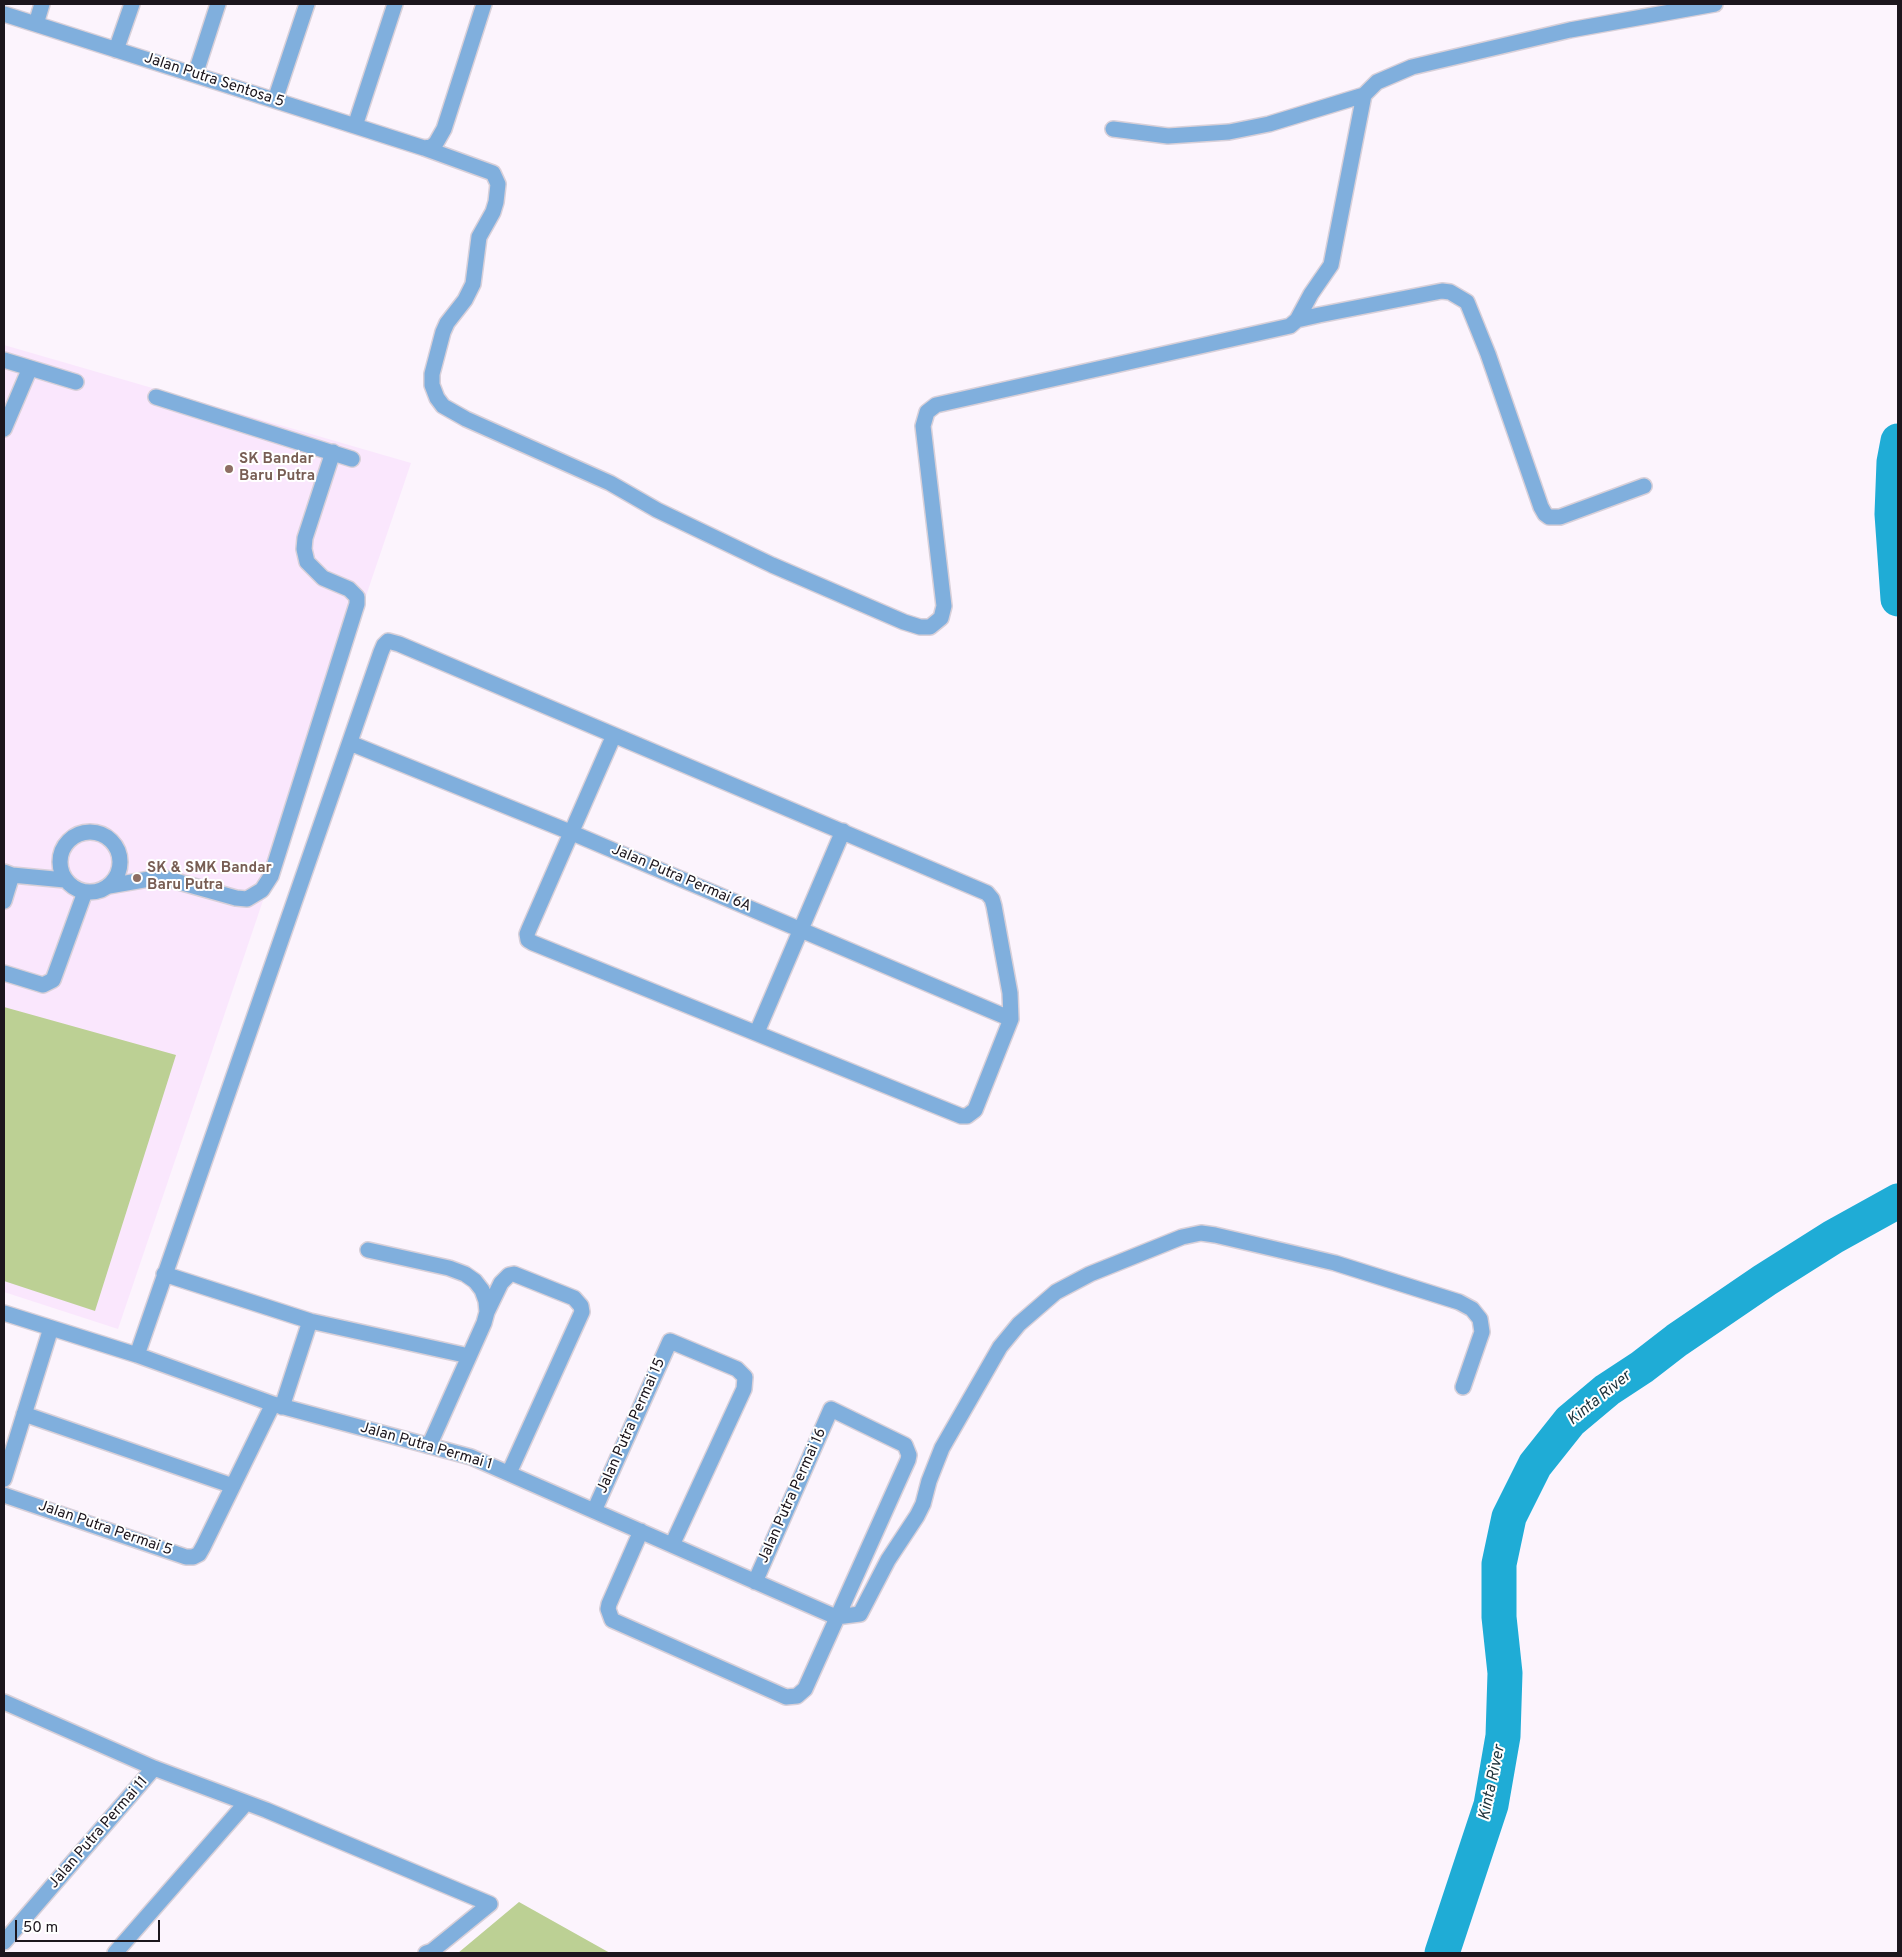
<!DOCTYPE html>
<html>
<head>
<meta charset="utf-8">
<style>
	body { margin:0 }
	#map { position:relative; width:1902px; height:1957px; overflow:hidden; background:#fcf4fd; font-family:Overpass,sans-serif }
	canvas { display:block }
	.frame { position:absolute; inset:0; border:5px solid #1c161d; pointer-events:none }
	.scale { position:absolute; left:15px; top:1920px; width:145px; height:22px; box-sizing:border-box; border:2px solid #1c161d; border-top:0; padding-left:6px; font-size:15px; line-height:18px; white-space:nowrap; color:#1c161d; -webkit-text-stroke:4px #fff; paint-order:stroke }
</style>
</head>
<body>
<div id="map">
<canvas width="1902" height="1957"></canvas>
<div class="frame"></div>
<div class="scale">50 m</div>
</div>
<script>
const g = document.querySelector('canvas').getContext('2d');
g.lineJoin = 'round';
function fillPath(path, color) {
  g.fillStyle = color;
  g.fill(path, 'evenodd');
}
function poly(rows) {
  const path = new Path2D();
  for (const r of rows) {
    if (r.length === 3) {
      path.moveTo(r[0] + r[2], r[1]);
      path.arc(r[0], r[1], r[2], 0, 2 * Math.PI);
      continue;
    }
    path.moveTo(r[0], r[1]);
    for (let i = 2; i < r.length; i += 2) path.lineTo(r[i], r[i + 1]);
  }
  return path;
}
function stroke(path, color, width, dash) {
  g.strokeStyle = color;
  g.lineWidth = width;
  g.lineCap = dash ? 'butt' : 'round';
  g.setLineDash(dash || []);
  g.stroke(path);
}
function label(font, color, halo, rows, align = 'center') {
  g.font = font + ' Overpass,sans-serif';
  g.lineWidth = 4;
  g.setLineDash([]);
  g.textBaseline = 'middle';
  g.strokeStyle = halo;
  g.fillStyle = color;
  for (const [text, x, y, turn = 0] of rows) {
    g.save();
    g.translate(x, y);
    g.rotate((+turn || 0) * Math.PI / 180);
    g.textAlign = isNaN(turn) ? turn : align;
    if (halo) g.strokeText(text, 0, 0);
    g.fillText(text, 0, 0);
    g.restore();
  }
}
fillPath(poly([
	[4,345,411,463,118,1329,4,1292]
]), '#fae7fd');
fillPath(poly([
	[4,1007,176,1055,95,1311,4,1281],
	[519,1902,610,1953,458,1953]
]), '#bcd094');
stroke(poly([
	[1898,441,1894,462,1892,514,1898,599],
	[1442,1953,1491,1805,1503,1736,1505,1673,1499,1617,1499,1564,1509,1517,1535,1465,1570,1421,1607,1390,1642,1367,1677,1340,1765,1280,1833,1237,1898,1201]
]), '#1facd6', 35);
const minor = poly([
	[4,14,424,148,493,173,498,184,496,202,493,212,479,237,473,284,465,300,447,323,443,332,432,374,432,385,437,398,443,406,466,419,610,483,657,510,772,565,904,622,920,627,930,627,941,618,944,606,923,426,927,412,936,405,1290,326,1297,320,1319,315,1442,291,1450,292,1467,302,1488,354,1541,507,1545,514,1549,517,1560,517,1644,486],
	[36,24,42,4],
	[116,50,132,4],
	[195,75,218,4],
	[275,100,307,4],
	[355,126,395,4],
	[1113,129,1168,136,1229,132,1269,124,1364,95],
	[424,148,431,147,436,143,444,129,484,4],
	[1297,320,1311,294,1331,265,1364,95,1377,82,1412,67,1570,30,1715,4],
	[4,360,76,382],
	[156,397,352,459],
	[4,429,30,368],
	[350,743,570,832,1011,1019],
	[90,862,30],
	[4,872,12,875,65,880],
	[109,886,161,877,236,898,247,899,262,890,271,876,357,604,357,597,349,589,323,578,307,562,304,549,305,538,333,452],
	[4,901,12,875],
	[4,973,43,985,53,980,85,892],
	[757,1032,843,831],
	[368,1250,449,1268,465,1274,475,1281,482,1290,486,1301,487,1312,484,1323,429,1446],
	[164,1274,310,1321,469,1356],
	[487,1312,501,1283,509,1275,514,1274,574,1298,581,1306,582,1312,509,1473],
	[4,1313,137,1355,273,1404,471,1457,836,1617],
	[137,1355,381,652,384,645,388,641,399,644,987,893,992,899,994,906,1010,993,1011,1019,975,1110,967,1116,961,1116,533,943,528,940,527,934,529,929,614,735],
	[282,1407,310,1321],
	[24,1414,233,1486],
	[4,1479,51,1328],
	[4,1495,186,1557,193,1557,199,1554,203,1547,273,1404],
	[594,1511,670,1341,737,1369,745,1377,744,1389,672,1545],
	[641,1531,609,1604,608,1609,612,1620,786,1697,797,1696,805,1689,908,1460,909,1455,905,1445,831,1409,755,1582],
	[836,1617,860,1614,888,1560,917,1516,923,1504,929,1481,942,1448,1000,1347,1019,1324,1056,1292,1090,1274,1182,1237,1201,1233,1215,1235,1335,1263,1459,1302,1472,1309,1480,1319,1482,1332,1463,1387],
	[4,1702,154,1768,266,1810,490,1904,432,1951,426,1953],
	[4,1942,154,1768],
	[115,1953,246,1803]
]);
stroke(minor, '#d8d0d9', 18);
stroke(minor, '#80afdd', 15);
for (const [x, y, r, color] of [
	[229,469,5,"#8d6e63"],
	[137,878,5,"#8d6e63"]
]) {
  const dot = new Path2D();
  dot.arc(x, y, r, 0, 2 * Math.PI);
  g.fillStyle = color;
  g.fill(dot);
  stroke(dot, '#fff', 2);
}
label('15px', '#1c161d', '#fff', [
	["Jalan Putra Sentosa 5",214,81,18],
	["Jalan Putra Permai 6A",681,879,23],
	["Jalan Putra Permai 15",632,1426,-66],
	["Jalan Putra Permai 1",426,1447,16],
	["Jalan Putra Permai 16",793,1496,-66],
	["Jalan Putra Permai 5",105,1529,19],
	["Jalan Putra Permai 11",99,1833,-49]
]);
label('bold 15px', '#785e54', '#fff', [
	["SK Bandar",239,460],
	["Baru Putra",239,477],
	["SK & SMK Bandar",147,869],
	["Baru Putra",147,886]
], 'left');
label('italic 16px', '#1e333c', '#fff', [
	["Kinta River",1600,1399,-39],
	["Kinta River",1493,1783,-78]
]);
</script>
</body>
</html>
